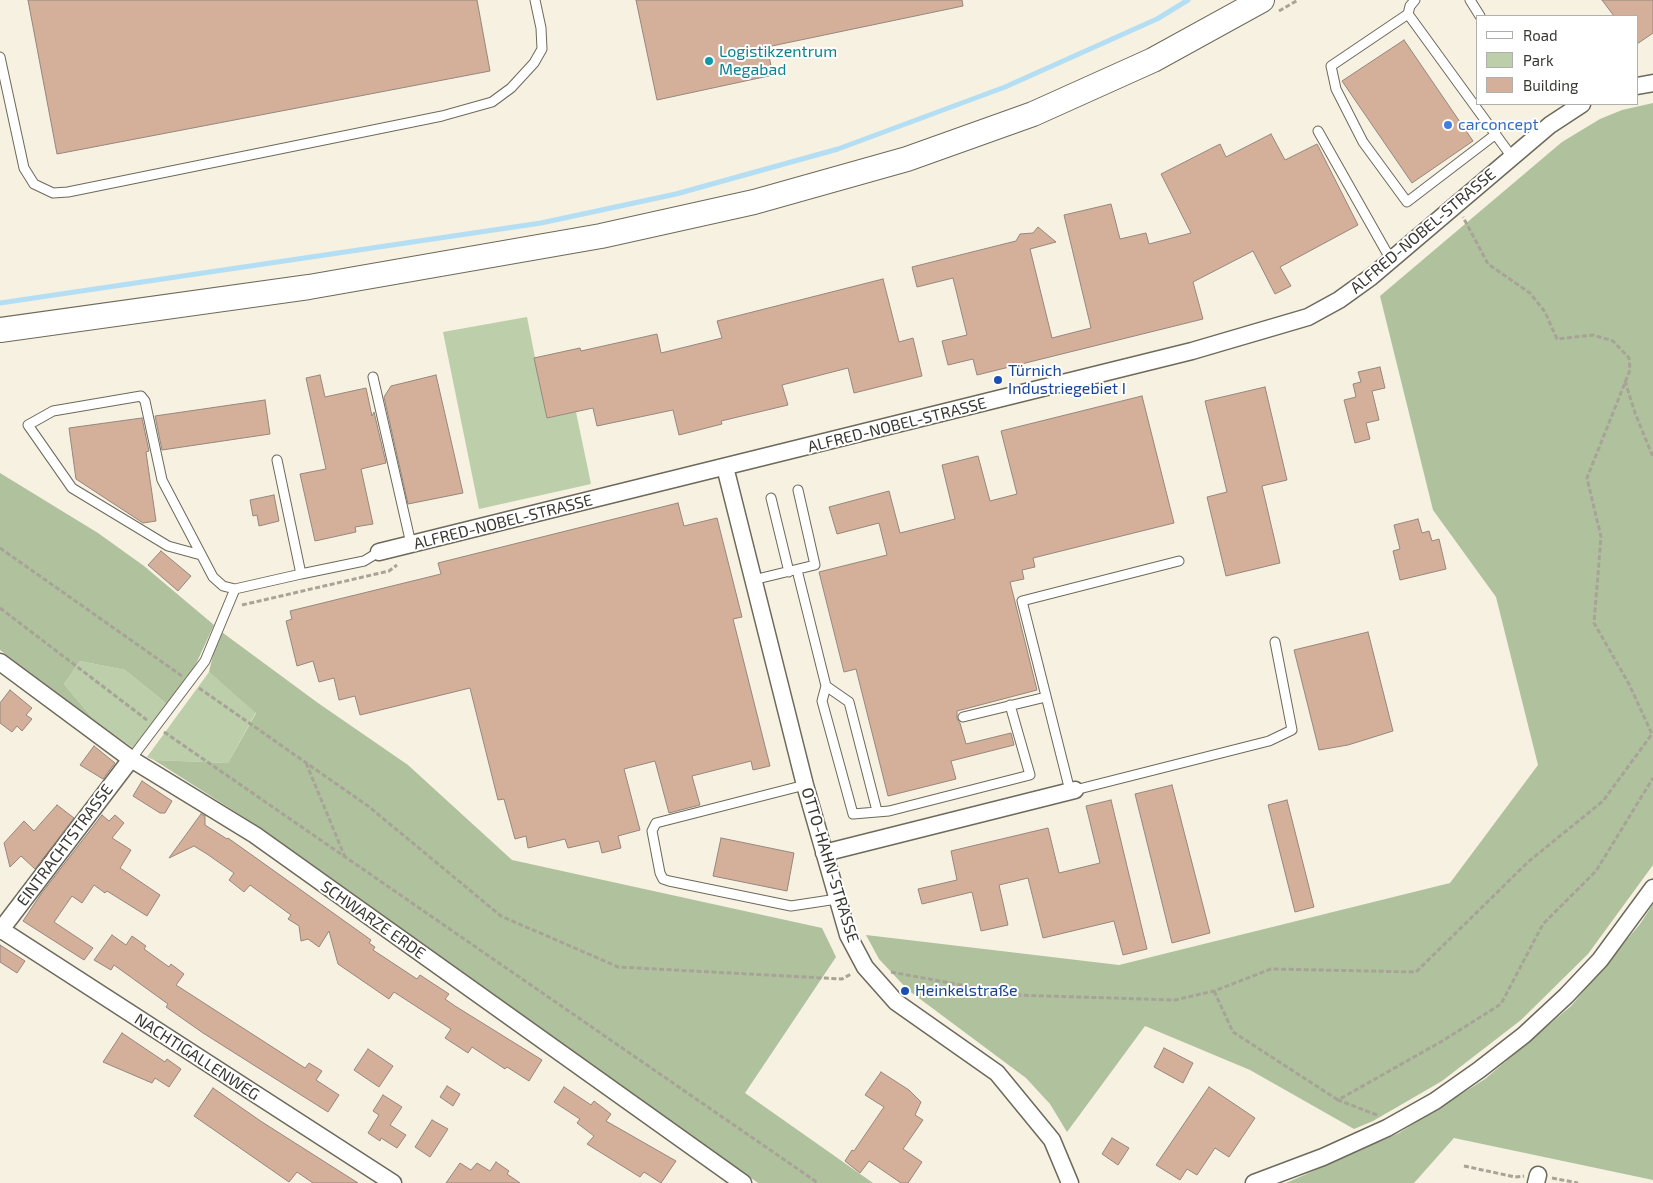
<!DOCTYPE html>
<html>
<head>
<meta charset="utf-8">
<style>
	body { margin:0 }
	#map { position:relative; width:1653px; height:1183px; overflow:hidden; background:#f6f1e0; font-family:"Exo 2",sans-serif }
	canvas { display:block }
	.legend { position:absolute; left:1476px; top:15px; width:162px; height:90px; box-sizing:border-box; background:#fff; border:1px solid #afafac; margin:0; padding:6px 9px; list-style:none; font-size:15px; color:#383730 }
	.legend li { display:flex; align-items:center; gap:10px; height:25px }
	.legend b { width:25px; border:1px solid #afafac }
</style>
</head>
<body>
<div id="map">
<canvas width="1653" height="1183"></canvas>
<ul class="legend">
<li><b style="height:6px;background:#fff"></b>Road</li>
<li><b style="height:14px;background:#bcceaa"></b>Park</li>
<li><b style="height:14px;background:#d4af99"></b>Building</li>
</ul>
</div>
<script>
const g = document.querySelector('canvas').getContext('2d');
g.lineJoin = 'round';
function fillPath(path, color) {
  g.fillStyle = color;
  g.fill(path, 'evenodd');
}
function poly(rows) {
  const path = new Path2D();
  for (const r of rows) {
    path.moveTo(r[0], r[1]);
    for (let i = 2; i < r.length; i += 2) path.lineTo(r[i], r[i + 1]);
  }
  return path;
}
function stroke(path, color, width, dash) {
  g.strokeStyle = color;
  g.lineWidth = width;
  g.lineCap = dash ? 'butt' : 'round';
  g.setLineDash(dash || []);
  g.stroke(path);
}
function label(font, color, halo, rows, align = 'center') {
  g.font = font + ' "Exo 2",sans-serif';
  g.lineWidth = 4;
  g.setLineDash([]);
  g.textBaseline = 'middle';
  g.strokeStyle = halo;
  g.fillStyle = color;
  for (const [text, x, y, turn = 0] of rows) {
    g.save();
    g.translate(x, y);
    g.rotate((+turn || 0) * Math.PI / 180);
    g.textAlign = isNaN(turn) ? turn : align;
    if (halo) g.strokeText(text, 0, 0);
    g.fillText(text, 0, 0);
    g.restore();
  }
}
fillPath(poly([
	[527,317,547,418,576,412,591,484,479,509,443,332],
	[80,661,125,670,168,705,133,748,94,720,64,684],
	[209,672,256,712,228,763,154,760,147,757]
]), '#bcceaa');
fillPath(poly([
	[1653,103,1653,865,1588,954,1521,1020,1442,1081,1373,1121,1354,1129,1250,1070,1145,1026,1067,1132,1050,1104,1026,1078,908,990,879,959,866,935,1119,965,1450,883,1538,765,1496,597,1433,510,1380,296,1562,142,1600,119,1622,110],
	[0,473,98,533,144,566,214,625,195,666,168,705,125,670,80,661,64,684,94,720,0,650],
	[219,630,318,703,408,765,512,860,822,928,836,957,745,1093,873,1183,758,1183,264,830,154,760,228,763,256,713,209,672],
	[1653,904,1653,1180,1454,1138,1414,1183,1286,1183,1399,1133,1485,1079,1571,1006,1640,924]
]), '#b0c19d');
stroke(poly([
	[0,303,541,223,676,194,838,149,1005,87,1157,19,1188,0]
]), '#b3def3', 5);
const building = poly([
	[28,0,477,0,490,71,57,154,28,0],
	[636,0,962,0,963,6,767,47,773,75,657,100,636,0],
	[1602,0,1653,0,1653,33,1637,44,1637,16,1614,16,1602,0],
	[1404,40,1473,141,1412,183,1342,81,1404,40],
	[1271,134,1285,160,1317,144,1358,225,1280,267,1291,286,1275,294,1253,251,1193,282,1203,319,977,375,973,359,948,365,942,341,967,335,953,278,917,287,912,267,1016,241,1020,234,1033,233,1038,227,1056,242,1030,249,1052,338,1091,328,1064,215,1111,204,1120,239,1146,233,1149,244,1191,233,1161,174,1220,144,1226,157,1271,134],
	[883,279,899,342,913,338,922,376,854,393,848,368,782,385,788,405,721,421,722,424,679,435,673,410,597,426,593,408,547,418,534,358,580,348,581,351,657,334,661,353,722,338,717,321,883,279],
	[1380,367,1385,388,1372,391,1379,420,1366,423,1370,439,1355,443,1344,400,1356,397,1353,384,1361,382,1358,372,1380,367],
	[320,375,325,397,366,388,372,416,374,412,386,463,361,469,373,524,355,527,356,532,315,541,300,474,326,469,306,378,320,375],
	[436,375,463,493,408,504,384,397,391,386,436,375],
	[1265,387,1287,480,1262,486,1280,563,1226,576,1207,497,1227,492,1205,401,1265,387],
	[1142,396,1174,523,1033,558,1035,567,1022,570,1024,579,1010,582,1037,690,957,711,957,719,960,723,966,744,1011,733,1014,745,951,761,956,779,888,796,856,669,844,672,819,572,887,555,879,523,837,534,829,507,889,491,900,533,955,519,942,465,978,456,990,501,1017,494,1001,431,1142,396],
	[265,400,270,434,162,450,155,416,265,400],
	[142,418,149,451,146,452,156,521,143,523,76,479,69,428,142,418],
	[274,495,279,521,259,526,257,515,253,516,250,500,274,495],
	[678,503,684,526,717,518,742,617,733,619,770,766,753,770,751,761,692,776,700,805,669,813,655,761,624,769,640,830,618,836,621,848,602,853,599,841,568,848,565,839,528,848,526,836,515,839,504,799,498,800,470,688,360,715,355,696,339,700,334,678,319,682,313,661,297,666,286,621,292,619,290,611,441,574,438,563,678,503],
	[1418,519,1422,533,1429,531,1432,541,1439,539,1446,569,1400,580,1393,551,1400,549,1394,525,1418,519],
	[161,551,191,576,178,591,148,565,161,551],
	[1368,632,1393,731,1348,745,1319,750,1294,650,1368,632],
	[10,690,32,708,26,715,32,719,22,731,17,726,12,732,0,723,0,703,10,690],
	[94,746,115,763,103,779,80,765,94,746],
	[142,781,172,801,165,813,160,813,133,796,142,781],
	[1172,785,1210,933,1172,943,1135,794,1172,785],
	[1111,800,1147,949,1123,955,1114,921,1043,938,1028,878,999,885,1008,925,981,931,972,892,922,904,918,889,957,880,951,851,1048,828,1059,873,1100,863,1086,806,1111,800],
	[1287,800,1314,907,1295,912,1268,805,1287,800],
	[57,805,74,818,35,869,21,856,10,867,4,843,24,821,34,831,57,805],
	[201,814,205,816,205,825,227,839,228,838,371,940,369,943,375,947,373,950,417,979,420,975,449,994,445,999,455,1006,542,1060,529,1081,507,1067,505,1069,472,1047,468,1053,445,1038,451,1029,394,992,389,999,338,964,329,931,319,947,308,939,301,941,299,926,288,919,291,915,250,885,244,892,229,880,234,873,207,854,194,846,169,858,201,814],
	[102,815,109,821,115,815,124,823,112,838,131,850,120,868,160,895,147,916,107,891,105,893,94,885,82,903,72,896,54,922,93,948,84,960,23,921,41,894,102,815],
	[721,838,794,853,787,891,713,876,721,838],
	[112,935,126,945,132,936,146,946,144,949,169,967,171,964,184,974,176,985,305,1068,309,1063,322,1071,316,1080,339,1095,328,1112,203,1033,166,1007,168,1004,114,965,111,970,94,960,112,935],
	[0,945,25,961,17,973,0,962,0,945],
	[122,1033,165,1062,167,1059,181,1069,169,1087,155,1078,152,1083,103,1062,122,1033],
	[1164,1048,1193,1063,1183,1083,1154,1067,1164,1048],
	[368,1049,393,1066,379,1087,354,1070,368,1049],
	[881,1072,909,1090,921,1102,915,1115,923,1120,903,1149,922,1162,908,1183,901,1183,869,1161,860,1173,845,1161,852,1150,854,1151,884,1107,865,1095,881,1072],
	[447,1086,460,1094,453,1106,440,1097,447,1086],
	[564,1087,591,1105,594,1101,611,1114,606,1121,676,1161,661,1183,644,1172,640,1177,587,1144,594,1136,577,1123,580,1119,554,1102,564,1087],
	[1209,1087,1255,1118,1229,1157,1215,1148,1197,1175,1187,1169,1180,1180,1156,1165,1209,1087],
	[213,1088,262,1122,358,1183,313,1183,297,1172,289,1182,194,1116,213,1088],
	[383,1095,402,1107,390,1125,406,1135,397,1148,381,1138,380,1141,368,1133,379,1115,373,1111,383,1095],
	[432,1120,448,1129,430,1157,415,1147,432,1120],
	[1112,1138,1129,1148,1118,1165,1102,1154,1112,1138],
	[496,1162,509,1171,507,1174,520,1183,446,1183,460,1163,471,1170,477,1163,490,1171,496,1162]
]);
fillPath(building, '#d4af99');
stroke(building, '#96877e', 1);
const lane = poly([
	[1470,0,1480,16],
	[1408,14,1410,6,1415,0],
	[0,57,24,168,34,184,53,193,68,192,442,116,492,102,511,88,534,63,542,49,541,28,535,0],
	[1318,131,1391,260],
	[1496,134,1407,202,1363,142,1336,89,1331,66,1408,14,1512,157],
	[373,377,411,544],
	[277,460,301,574,364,561,379,552],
	[771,498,789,572],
	[201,555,168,546,72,488,28,425,53,411,141,396,145,401,162,480,213,577,223,586,235,589,301,574],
	[797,570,826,686,822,701,853,814,889,811,1030,775,1010,705],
	[753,580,815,565,798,490],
	[826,686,849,702,877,811],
	[963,717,1046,697],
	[131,759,205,661,235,589],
	[805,785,656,823,652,831,660,873,663,879,669,881,791,906,837,899],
	[1075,790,1269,741,1292,730,1275,642],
	[1070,791,1022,601,1179,561]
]);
const street = poly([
	[1637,86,1653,83],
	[725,467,805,785,848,935,865,967,896,1002,997,1073,1052,1140,1070,1183],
	[379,552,1192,351,1308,317,1339,300,1371,277,1550,125,1582,104],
	[0,662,131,759,255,835,743,1183],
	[824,853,1075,790],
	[0,929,393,1183],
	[0,931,131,759],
	[1254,1183,1323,1157,1387,1128,1435,1101,1479,1070,1524,1035,1566,996,1600,960,1653,888],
	[1536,1183,1538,1175]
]);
const secondary = poly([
	[0,330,309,287,601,236,754,202,907,159,1033,114,1153,60,1262,0]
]);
stroke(lane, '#6d695b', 11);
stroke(street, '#6d695b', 19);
stroke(secondary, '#6d695b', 26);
stroke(poly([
	[1279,11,1298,0],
	[1625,381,1635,413,1653,457],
	[0,548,182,676],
	[242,605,389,571,397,565],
	[0,608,147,720],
	[199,688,368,806,501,916,618,967,842,979,851,974],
	[164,732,818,1183],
	[306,763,345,857],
	[891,972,1015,995,1175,1000,1214,991,1271,969,1416,972,1528,862,1603,801,1652,734,1629,684,1594,623,1601,537,1587,478,1630,370,1629,358,1613,341,1593,335,1557,339,1545,312,1530,293,1488,264,1463,217],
	[1214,991,1233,1032,1338,1100],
	[1377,1115,1338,1100,1444,1040,1501,1004,1543,924,1596,871,1653,778],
	[1464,1166,1515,1177,1524,1176],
	[1552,1178,1578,1183]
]), '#a7a497', 3, [5, 2.5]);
stroke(lane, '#fff', 9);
stroke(street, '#fff', 16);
stroke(secondary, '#fff', 24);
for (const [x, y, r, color] of [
	[709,61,5,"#0f9aa8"],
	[1448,125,5,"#3f7fe0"],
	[998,380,5,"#1a4fb4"],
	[905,991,5,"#1a4fb4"]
]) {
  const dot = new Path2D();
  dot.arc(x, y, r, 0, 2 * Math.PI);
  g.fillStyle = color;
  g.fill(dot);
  stroke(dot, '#fff', 2);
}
label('16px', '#0d838f', '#fff', [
	["Logistikzentrum",719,52],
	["Megabad",719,70]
], 'left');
label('16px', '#366cbe', '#fff', [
	["carconcept",1458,125]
], 'left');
label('16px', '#383730', '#fff', [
	["ALFRED-NOBEL-STRASSE",1423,231,-40],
	["ALFRED-NOBEL-STRASSE",897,425,-14],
	["ALFRED-NOBEL-STRASSE",503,522,-14],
	["EINTRACHTSTRASSE",65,845,-53],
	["OTTO-HAHN-STRASSE",830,865,73],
	["SCHWARZE ERDE",373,920,35],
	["NACHTIGALLENWEG",197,1057,33]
]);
label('16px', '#164399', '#fff', [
	["Türnich",1008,371],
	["Industriegebiet I",1008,389],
	["Heinkelstraße",915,991]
], 'left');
</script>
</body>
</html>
